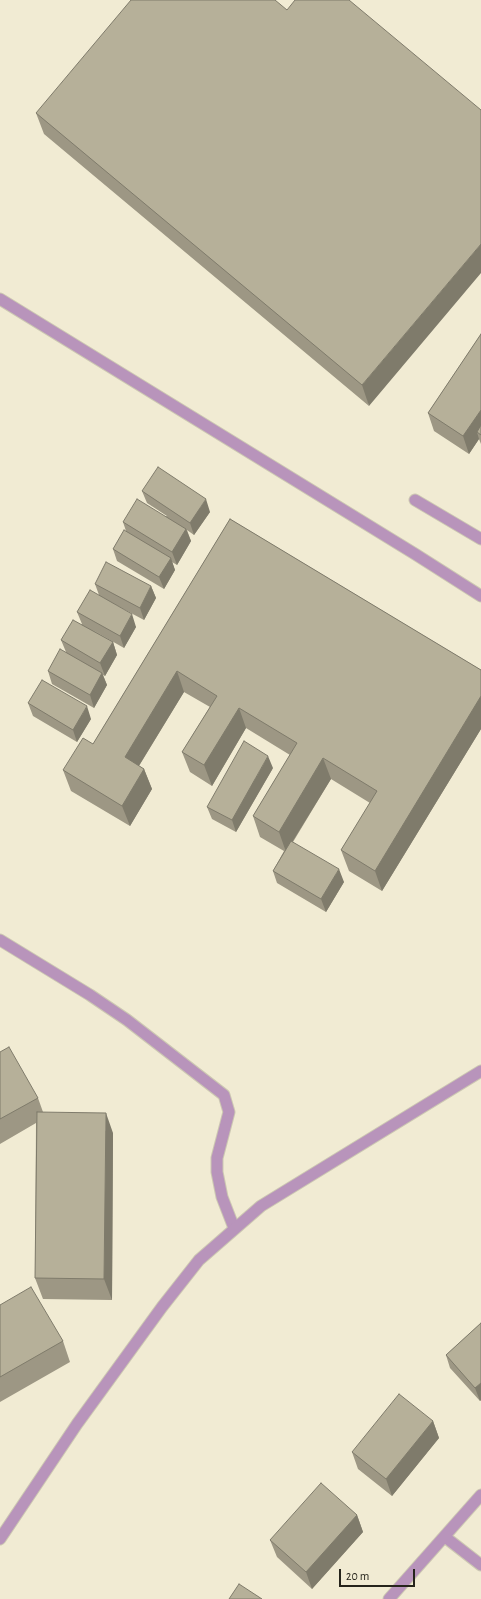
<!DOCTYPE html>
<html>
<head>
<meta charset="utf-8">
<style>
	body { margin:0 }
	#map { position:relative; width:481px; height:1599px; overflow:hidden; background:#f1ebd3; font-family:"Alegreya Sans",sans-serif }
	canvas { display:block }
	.scale { position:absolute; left:339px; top:1569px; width:76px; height:18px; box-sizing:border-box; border:2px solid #26241b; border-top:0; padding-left:5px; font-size:12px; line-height:14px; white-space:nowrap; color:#26241b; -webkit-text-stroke:3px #f1ebd3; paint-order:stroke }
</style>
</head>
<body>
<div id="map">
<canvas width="481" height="1599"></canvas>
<div class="scale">20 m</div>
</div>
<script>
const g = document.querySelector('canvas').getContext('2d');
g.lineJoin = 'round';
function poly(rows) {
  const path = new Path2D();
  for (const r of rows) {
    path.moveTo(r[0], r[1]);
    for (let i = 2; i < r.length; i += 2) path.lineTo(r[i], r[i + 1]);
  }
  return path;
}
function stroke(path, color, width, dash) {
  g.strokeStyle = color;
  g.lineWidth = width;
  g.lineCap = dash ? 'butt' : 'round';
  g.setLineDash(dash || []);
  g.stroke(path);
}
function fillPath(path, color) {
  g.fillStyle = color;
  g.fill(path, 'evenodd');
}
const service = poly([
	[415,500,481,539],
	[0,940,90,995,127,1020,224,1095,229,1112,217,1158,217,1172,222,1197,234,1228],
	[445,1537,481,1565]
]);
const minor = poly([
	[0,299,415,554,481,596],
	[0,1539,77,1424,162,1307,199,1260,261,1206,481,1071],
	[389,1599,481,1495]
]);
stroke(service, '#ccc7b2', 13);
stroke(minor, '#ccc7b2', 13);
stroke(service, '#b894bb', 11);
stroke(minor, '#b894bb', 11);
fillPath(poly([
	[275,0,369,406,44,134,36,113],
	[481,334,481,444,479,439,469,454,434,431,428,413],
	[142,491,210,512,194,535,187,530,191,541,177,565,172,562,175,570,164,589,117,561,113,549,126,531,123,522,167,516,147,503],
	[230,519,481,670,481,729,382,891,349,871,341,850,370,803,331,779,293,842,344,882,326,912,277,883,273,871,284,851,260,837,253,816,290,755,246,728,212,786,190,772,182,752,210,707,184,692,139,766,144,769,152,789,130,826,71,791,63,770,93,744],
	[95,584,151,586,156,598,144,620,114,604,136,627,124,648,89,628,113,642,117,655,105,676,103,675,107,685,94,708,52,684,48,671,66,652,61,640,82,624,77,612,99,595],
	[28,703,91,719,77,742,33,716],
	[273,768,236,832,212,819,207,807],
	[0,1052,38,1098,43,1112,113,1133,112,1300,43,1299,35,1278,36,1123,0,1144],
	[0,1305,63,1341,70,1362,0,1402],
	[481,1323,481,1400,480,1401,450,1368,446,1355],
	[433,1421,439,1438,392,1496,358,1469,352,1452],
	[357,1515,363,1532,312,1589,277,1557,270,1540]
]), '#9d9784');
fillPath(poly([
	[481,244,481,273,369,406,362,385],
	[481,410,481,435,477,432,479,439,469,454,463,436],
	[206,499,210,512,194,535,190,523],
	[186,529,191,541,177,565,172,552],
	[171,558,175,570,164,589,159,577],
	[151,586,156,598,144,620,140,608],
	[132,614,136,627,124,648,120,636],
	[113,642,117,655,105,676,100,663],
	[177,671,184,692,132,777,125,757],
	[102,673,107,685,94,708,90,695],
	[481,696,481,729,382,891,375,871],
	[87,706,91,719,77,742,73,730],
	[239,708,246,728,212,786,204,765],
	[268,756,273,768,236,832,232,820],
	[323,758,331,779,286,852,279,832],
	[144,769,152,789,130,826,122,806],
	[339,869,344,882,326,912,321,899],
	[106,1113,113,1133,112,1300,104,1279],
	[481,1383,481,1400,480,1401,475,1388],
	[433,1421,439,1438,392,1496,386,1479],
	[357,1515,363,1532,312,1589,306,1572]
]), '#7f7b6b');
const building = poly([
	[131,0,275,0,287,10,295,0,349,0,481,110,481,244,362,385,36,113,131,0],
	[481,334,481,410,463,436,428,413,481,334],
	[481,425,481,435,477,432,481,425],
	[158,467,206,499,190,523,142,491,158,467],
	[137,499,186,529,172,552,123,522,137,499],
	[230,519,481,670,481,696,375,871,341,850,377,791,323,758,279,832,253,816,297,743,239,708,204,765,182,752,217,696,177,671,125,757,144,769,122,806,63,770,83,738,93,744,230,519],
	[124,530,171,558,159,577,113,549,124,530],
	[106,562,151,586,140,608,95,584,106,562],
	[90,590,132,614,120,636,77,612,90,590],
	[73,620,113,642,100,663,61,640,73,620],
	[60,649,102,673,90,695,48,671,60,649],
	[42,680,87,706,73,730,28,703,42,680],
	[244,741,268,756,232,820,207,807,244,741],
	[291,841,339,869,321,899,273,871,291,841],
	[9,1047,38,1098,0,1119,0,1052,9,1047],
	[37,1112,106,1113,104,1279,35,1278,37,1112],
	[31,1287,63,1341,0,1377,0,1305,31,1287],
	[481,1323,481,1383,475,1388,446,1355,481,1323],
	[399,1394,433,1421,386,1479,352,1452,399,1394],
	[321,1483,357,1515,306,1572,270,1540,321,1483],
	[239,1584,262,1599,229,1599,239,1584]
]);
fillPath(building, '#b6b099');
stroke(building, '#7f7b6b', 1);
</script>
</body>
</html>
